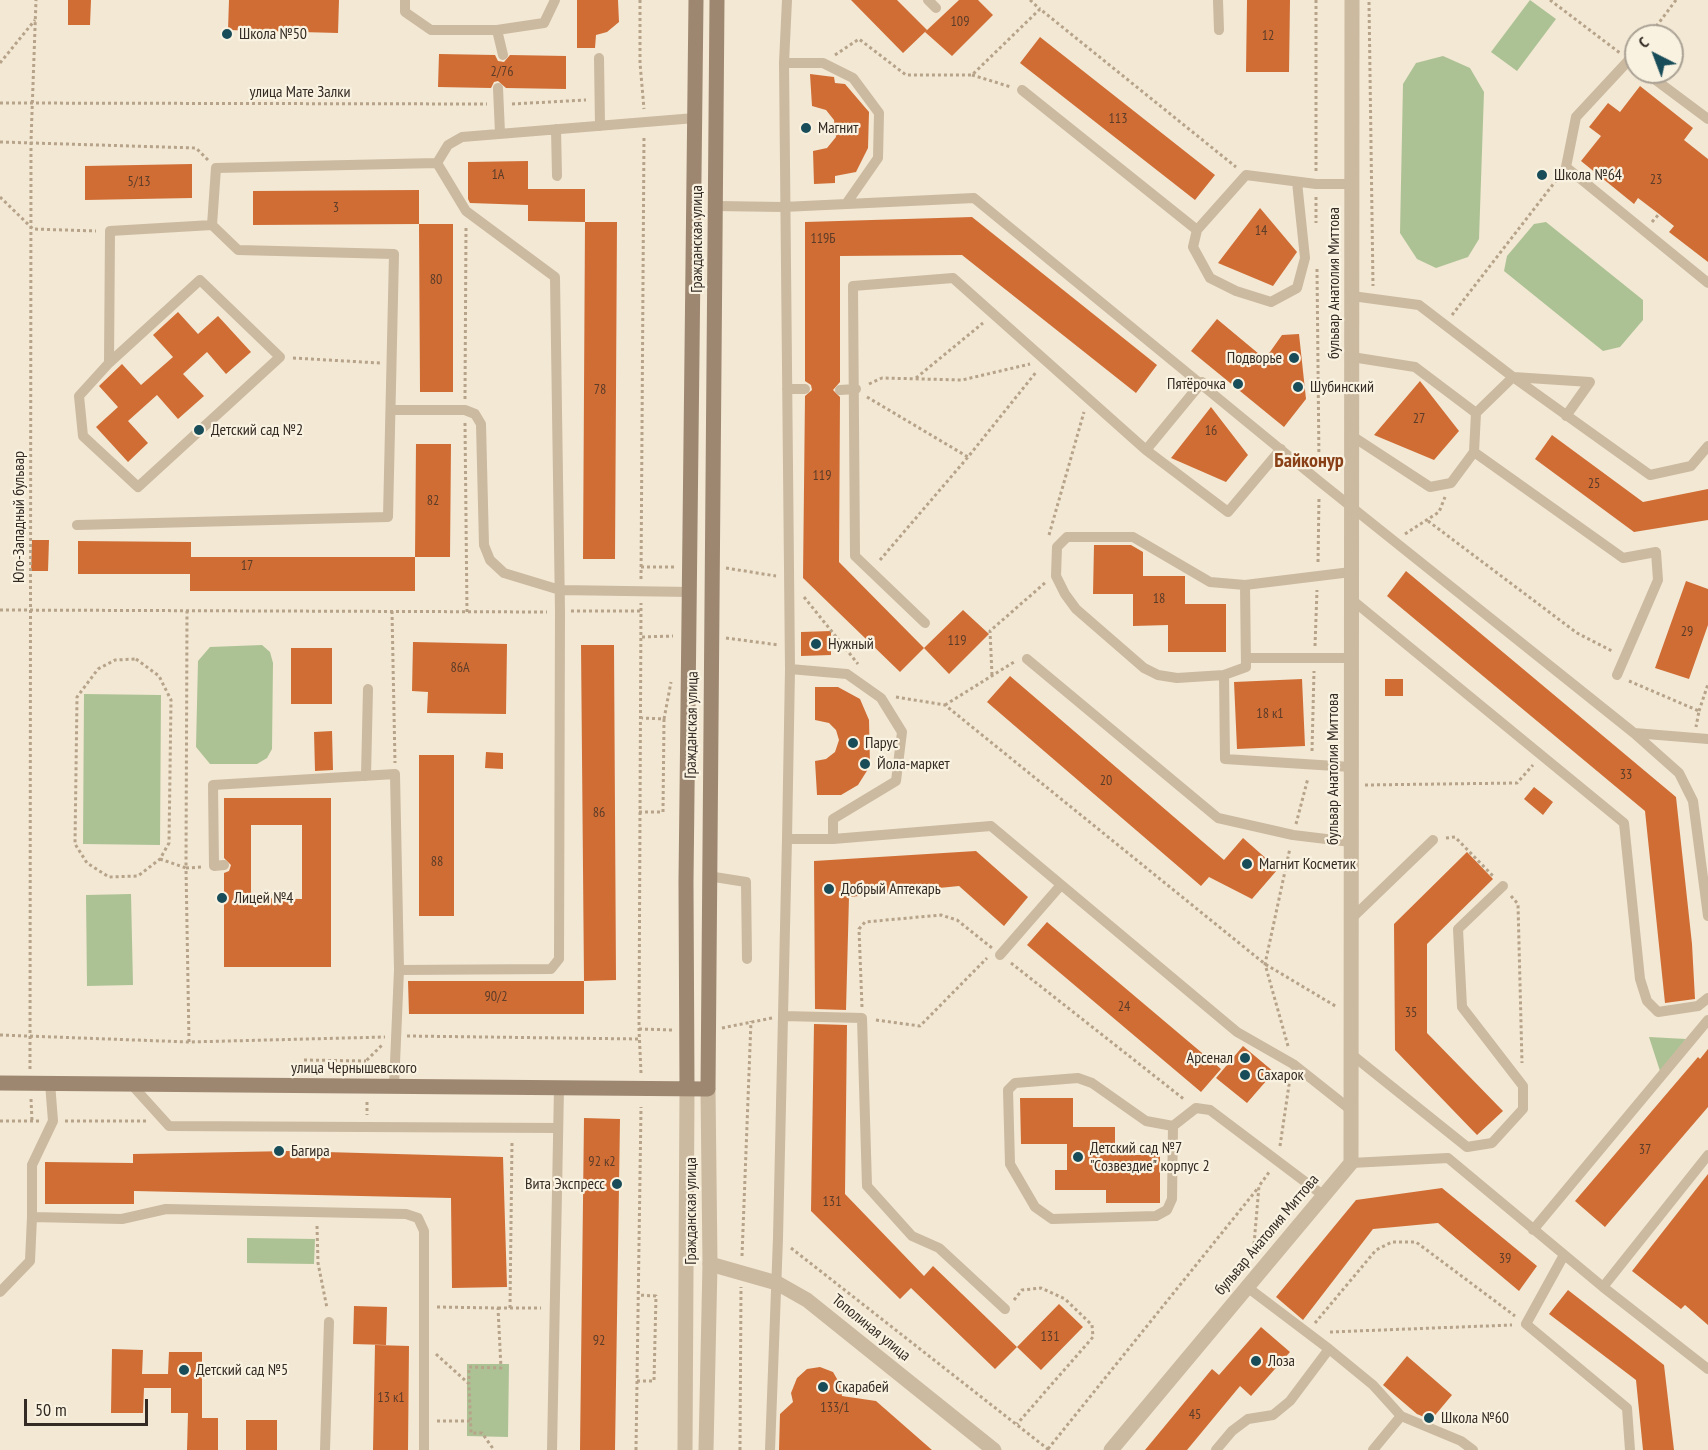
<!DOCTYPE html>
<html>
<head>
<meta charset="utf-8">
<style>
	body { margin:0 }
	#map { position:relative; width:1708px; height:1450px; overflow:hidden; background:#f2e8d4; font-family:"PT Sans Narrow",sans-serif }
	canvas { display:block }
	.north { position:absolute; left:1624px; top:24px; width:60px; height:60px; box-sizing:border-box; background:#faf2e1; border:2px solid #aba295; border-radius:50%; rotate:318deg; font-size:16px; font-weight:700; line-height:24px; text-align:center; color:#342b24 }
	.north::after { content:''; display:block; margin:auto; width:21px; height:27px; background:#174c58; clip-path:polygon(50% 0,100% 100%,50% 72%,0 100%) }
	.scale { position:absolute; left:24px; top:1399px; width:124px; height:27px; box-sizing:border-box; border:3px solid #342b24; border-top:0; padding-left:8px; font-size:18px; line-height:21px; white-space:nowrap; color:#342b24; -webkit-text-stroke:4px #faf2e1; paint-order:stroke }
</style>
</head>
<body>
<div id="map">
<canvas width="1708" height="1450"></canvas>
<div class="north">С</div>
<div class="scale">50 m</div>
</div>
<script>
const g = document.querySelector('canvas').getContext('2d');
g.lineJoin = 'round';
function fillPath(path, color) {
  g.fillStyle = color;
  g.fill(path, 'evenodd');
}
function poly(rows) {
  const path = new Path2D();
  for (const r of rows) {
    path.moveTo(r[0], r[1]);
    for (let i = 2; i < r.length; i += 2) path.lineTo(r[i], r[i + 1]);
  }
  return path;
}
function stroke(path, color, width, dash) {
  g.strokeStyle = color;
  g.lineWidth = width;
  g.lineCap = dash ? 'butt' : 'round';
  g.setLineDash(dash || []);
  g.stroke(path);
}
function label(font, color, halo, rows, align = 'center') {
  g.font = font + ' "PT Sans Narrow",sans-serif';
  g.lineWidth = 4.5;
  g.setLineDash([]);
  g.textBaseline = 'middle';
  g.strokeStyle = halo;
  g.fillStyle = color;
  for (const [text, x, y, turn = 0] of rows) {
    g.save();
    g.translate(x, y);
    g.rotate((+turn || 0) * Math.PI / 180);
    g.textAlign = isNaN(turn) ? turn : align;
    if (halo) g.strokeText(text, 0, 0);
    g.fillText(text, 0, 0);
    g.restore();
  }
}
fillPath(poly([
	[1530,0,1556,19,1517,71,1491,52],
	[1443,56,1470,68,1484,92,1479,239,1468,257,1436,268,1417,259,1400,233,1403,84,1416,63],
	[1546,222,1643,300,1643,320,1620,347,1603,351,1504,271,1507,256,1534,224],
	[262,645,270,652,273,663,272,749,267,758,257,764,210,764,196,747,198,661,210,647],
	[84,694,161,695,160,845,83,844],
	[131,894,133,985,87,986,86,895],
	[1649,1037,1686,1039,1660,1071],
	[247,1238,315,1239,314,1264,247,1263],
	[467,1364,509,1364,508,1437,467,1436]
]), '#adc294');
fillPath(poly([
	[68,0,91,0,90,25,68,25],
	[229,0,339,0,338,33,228,30],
	[577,0,618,0,619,22,607,32,596,35,595,48,577,48],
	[851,0,897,0,927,30,903,53],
	[959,0,978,0,993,15,952,56,925,32],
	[1247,0,1290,0,1289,72,1246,72],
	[1040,37,1215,175,1195,200,1020,63],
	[439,54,495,55,498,61,504,62,510,55,566,56,566,89,506,88,498,81,494,82,491,88,438,87],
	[810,74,834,77,835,83,845,84,869,112,868,148,856,172,835,176,835,183,814,184,813,151,827,148,836,137,834,120,826,110,812,106],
	[1640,86,1693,128,1684,140,1708,159,1708,262,1669,232,1674,226,1659,214,1638,198,1634,204,1581,161,1601,136,1589,127,1608,103,1620,112],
	[528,161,528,189,585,189,585,222,528,221,528,205,470,203,468,199,468,162],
	[192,164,192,198,85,200,85,166],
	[419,190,419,224,253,225,253,191],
	[1260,208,1297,252,1273,286,1218,263],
	[972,217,1157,365,1136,393,962,255,840,256,840,382,833,390,840,397,839,562,924,648,900,672,803,578,805,396,812,390,811,385,805,381,805,222],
	[585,222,617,222,615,559,583,559],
	[419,224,453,224,453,392,420,392],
	[178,312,198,334,218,316,251,352,226,374,207,352,183,374,204,396,178,419,157,395,128,421,148,443,128,462,96,427,118,407,99,386,122,364,141,385,173,357,153,335],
	[1217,319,1265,359,1282,335,1299,334,1306,399,1284,427,1191,351],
	[1420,381,1459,431,1434,460,1374,435],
	[1211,407,1248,455,1226,482,1171,458],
	[1552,435,1643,502,1708,489,1708,520,1634,532,1535,459],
	[416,444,451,444,450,557,415,557],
	[32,540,49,540,48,571,31,571],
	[78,541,191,542,191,557,415,557,415,591,190,591,190,574,78,574],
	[1094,545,1131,545,1143,552,1143,576,1185,576,1185,604,1226,604,1226,652,1168,652,1168,625,1133,626,1133,594,1093,594],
	[1406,571,1676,797,1692,944,1695,999,1665,1003,1645,811,1387,596],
	[1686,581,1708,589,1708,625,1689,679,1655,668],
	[963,610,989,634,949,674,924,648],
	[831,631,831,655,801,656,801,632],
	[413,642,507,644,506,714,427,713,428,692,412,691],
	[581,645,614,645,616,980,584,981],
	[291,648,332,648,332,704,291,704],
	[1010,676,1224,860,1243,838,1278,869,1252,899,1209,877,1201,886,987,702],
	[1302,679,1305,746,1237,749,1234,682],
	[1385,679,1403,679,1403,696,1385,696],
	[815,687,838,687,860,699,869,720,870,766,858,785,841,795,817,795,815,761,826,759,835,752,839,740,836,730,829,723,815,720],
	[332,731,333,770,315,771,314,732],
	[486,752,503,753,503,769,485,768],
	[419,755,454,755,454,916,419,916],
	[1534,787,1553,802,1543,815,1524,799],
	[224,798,331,798,331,967,224,967,224,873,229,871,231,865,224,858],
	[251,825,302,825,302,899,251,898],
	[976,851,1028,897,1004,926,959,886,849,897,846,1010,815,1009,814,861],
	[1467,852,1493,879,1427,944,1427,1033,1503,1111,1477,1135,1395,1050,1394,924],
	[1047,922,1221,1069,1201,1092,1027,945],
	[408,981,584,981,584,1014,409,1014],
	[814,1024,847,1025,845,1194,924,1276,933,1266,1017,1347,995,1369,911,1288,900,1299,811,1211],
	[1243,1046,1274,1072,1247,1103,1216,1078],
	[1708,1049,1708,1107,1605,1227,1575,1201,1698,1057,1700,1059],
	[1020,1098,1073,1098,1073,1127,1115,1127,1115,1155,1160,1155,1160,1203,1106,1203,1106,1190,1055,1190,1055,1170,1067,1170,1067,1144,1021,1144],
	[584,1118,620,1119,615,1450,580,1450],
	[290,1151,503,1157,507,1287,452,1288,451,1198,134,1191,134,1204,45,1204,45,1162,133,1163,133,1154],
	[1708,1174,1708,1325,1685,1305,1681,1309,1632,1271],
	[1442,1188,1537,1266,1519,1291,1438,1223,1373,1229,1303,1320,1276,1297,1356,1200],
	[1568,1290,1664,1365,1674,1450,1643,1450,1636,1380,1549,1314],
	[1059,1304,1083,1327,1041,1370,1017,1347],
	[354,1306,387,1307,386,1345,353,1344],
	[1261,1327,1290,1352,1251,1396,1240,1386,1187,1450,1145,1450,1212,1369,1219,1375],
	[375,1345,409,1346,408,1450,373,1450],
	[112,1349,143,1350,142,1374,168,1374,169,1352,202,1352,202,1418,218,1418,218,1450,187,1450,188,1413,171,1413,171,1388,144,1388,143,1413,111,1413],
	[1407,1356,1452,1395,1431,1420,1417,1414,1383,1385],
	[820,1367,833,1372,840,1384,842,1396,876,1401,932,1450,779,1450,780,1414,793,1402,791,1393,797,1378,807,1369],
	[246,1420,277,1420,277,1450,246,1450]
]), '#d06d35');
stroke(poly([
	[640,0,640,63,644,109],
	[1030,0,1040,9],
	[1316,0,1316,172],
	[1550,0,1620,53],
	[1369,2,1373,286],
	[1649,36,1676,0],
	[835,55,859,39,906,75,972,75,1040,9,1236,167],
	[0,63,35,20],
	[972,75,1011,87],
	[0,103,487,104],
	[512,104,586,100],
	[0,142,196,148,208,160],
	[0,197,33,229,96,231],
	[1316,197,1316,223],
	[1652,222,1659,214],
	[1317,269,1319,463],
	[1452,315,1558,178],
	[293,358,380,363],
	[916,378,983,323],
	[869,384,882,378,962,380,1030,364],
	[867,397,968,457,1037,371],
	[465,399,466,228],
	[465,423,467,614],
	[1428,521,1577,633,1612,651],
	[1405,534,1439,512,1445,497],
	[1049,535,1084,412],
	[880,560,968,457],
	[1318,562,1319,497],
	[641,567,675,567],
	[726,568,776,576],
	[641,579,644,135],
	[804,597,858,664],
	[0,610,547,612],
	[392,611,395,763],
	[571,611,641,611],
	[642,637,673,636],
	[726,638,779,645],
	[1315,646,1317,590],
	[136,659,159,676,171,700,169,843,160,859,138,876,109,877,87,863,75,844,77,697,98,669,115,660,136,659],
	[992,675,990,631,1046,582],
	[1629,681,1699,711,1696,727],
	[896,697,945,705,1265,964,1337,1007],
	[945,705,1014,662],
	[1699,711,1708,684],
	[664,719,671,682],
	[1312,751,1314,671],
	[1365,785,1517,783,1533,765],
	[639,812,663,812,664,719,642,718],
	[1296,824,1308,778],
	[1446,838,1455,837,1494,877],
	[160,859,186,868,187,611],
	[1511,896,1518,904,1522,1063],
	[1011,963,1185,1100],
	[862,1007,859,929,865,922,941,915,957,920,992,948],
	[876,1020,920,1026,987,958],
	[722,1028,772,1018],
	[639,1029,673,1030],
	[0,1035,189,1042,385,1037],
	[407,1036,639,1039],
	[189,1042,186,868,203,867],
	[1288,1046,1265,964,1290,848],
	[304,1060,366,1061],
	[30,1069,31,141,36,0],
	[366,1072,366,1061,383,1044],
	[641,1073,639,1029,641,603],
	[31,1099,32,1121],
	[367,1102,367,1115],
	[0,1121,40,1121],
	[65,1121,148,1121],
	[1280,1146,1290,1078],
	[317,1226,318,1263,327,1308],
	[791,1248,1049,1450],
	[742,1256,751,1021],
	[1253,1256,1259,1186,1270,1171],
	[1014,1300,1022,1290,1041,1288,1065,1299,1092,1325,1093,1337,1017,1424],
	[437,1307,498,1308,501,1368,469,1367,469,1384],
	[498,1308,541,1308],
	[510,1308,512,1141],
	[1315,1323,1376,1250,1392,1242,1416,1242,1515,1316],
	[1330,1332,1512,1325],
	[436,1354,469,1384,471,1433,482,1433,494,1450],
	[637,1381,654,1381,656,1296,638,1295],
	[437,1421,471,1421],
	[1048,1449,1258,1188],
	[636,1450,641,1107],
	[740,1450,741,1287]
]), '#b7a38a', 3, [3, 3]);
stroke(poly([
	[405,0,405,12,431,30,497,30,544,23,555,0],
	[928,0,936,8],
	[1218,0,1219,30],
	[497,30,503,55],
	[599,58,600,126],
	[784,63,787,0],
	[1636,65,1629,60,1576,117,1566,167,1708,283],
	[1645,72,1708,119],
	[498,88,500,133],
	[1022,90,1197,230,1246,175,1316,184,1352,184],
	[556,129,557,176],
	[715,206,783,207,974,198,1319,481,1634,733,1708,739],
	[1197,230,1193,247,1210,278,1236,291,1271,302,1297,288,1305,258,1297,182],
	[1352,296,1419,305,1513,377,1650,475,1691,466,1708,446],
	[1352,357,1415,367,1476,413],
	[109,363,200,280,280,357,138,487,83,436,79,396,109,363,110,231,212,225,216,168,437,163,448,145,462,137,695,118],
	[1202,382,1146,450,1228,512,1281,449],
	[787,389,805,389],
	[840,390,856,389],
	[391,410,465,410,475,414,481,424,484,545,490,560,504,573,560,590,690,592],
	[1352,436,1430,487,1451,483,1474,452,1476,413,1513,377,1590,382,1566,416],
	[1474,452,1623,558,1656,552,1658,580,1617,675],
	[77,525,388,517,394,254,238,250,212,225],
	[1245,585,1246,667,1224,675,1177,678,1158,675,1144,668,1076,609,1065,594,1056,576,1057,547,1067,537,1133,537,1210,582,1245,585,1351,572],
	[1351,599,1624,823,1640,979,1647,1001,1658,1012,1698,1006,1708,998],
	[925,623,855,556,853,286,953,278,1146,450],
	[1246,658,1351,658],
	[1027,659,1218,818,1293,835,1351,842],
	[790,669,784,63,823,63,853,78,879,113,878,158,846,204],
	[1224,675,1225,759,1351,767],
	[1634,733,1679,773,1693,801,1708,916],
	[366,776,368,689],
	[787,839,790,669,847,674,881,698,902,732,896,781,833,819,833,839],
	[224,865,214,866,213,785,395,774,399,970,394,1086],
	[708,876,746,882,747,959],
	[1351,919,1433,840],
	[1000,955,1061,885],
	[399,970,551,969,559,959,560,611,555,277,466,211,437,163],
	[784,1016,862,1018,867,1186,912,1236,939,1248,1005,1309],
	[1351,1054,1467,1147,1492,1143,1523,1109,1523,1086,1462,1007,1458,929,1503,886],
	[50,1083,53,1121,32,1165,32,1217,122,1219,166,1209,406,1214,418,1218,424,1231,424,1450],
	[131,1084,169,1126,558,1128],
	[1173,1126,1146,1121,1092,1083,1078,1078,1015,1083,1008,1090,1010,1164,1035,1207,1052,1219,1156,1216,1167,1210,1172,1199,1173,1126,1196,1108,1210,1110,1324,1196],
	[1351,1163,1448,1158,1603,1287,1708,1369],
	[1533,1230,1708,1020],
	[1564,1255,1526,1324,1627,1408,1630,1450],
	[1603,1287,1708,1155],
	[0,1292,30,1261,32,1217],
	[1329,1349,1373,1385,1401,1416,1461,1441,1473,1450],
	[325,1450,329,1322],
	[552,1450,559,1088],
	[770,1450,778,1238,787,839,833,839,991,826,1237,1032,1293,1064,1351,1110],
	[1216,1450,1232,1431,1248,1419,1273,1415,1290,1401,1329,1349,1247,1287],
	[1373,1450,1401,1416]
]), '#cbb9a0', 10);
stroke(poly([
	[710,1264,777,1283,807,1300,994,1450],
	[1111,1450,1351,1163,1352,0]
]), '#cbb9a0', 15);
stroke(poly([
	[685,1450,687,1089],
	[706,1450,710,1264,708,1089]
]), '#cbb9a0', 15);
stroke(poly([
	[0,1083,708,1089,717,0],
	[687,1089,686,882,696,0]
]), '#9e8771', 15);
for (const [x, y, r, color] of [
	[227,34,6,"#174c58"],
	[806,128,6,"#174c58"],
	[1542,175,6,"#174c58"],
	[1294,358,6,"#174c58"],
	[1238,384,6,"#174c58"],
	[1298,387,6,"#174c58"],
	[199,430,6,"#174c58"],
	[816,644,6,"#174c58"],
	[853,743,6,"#174c58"],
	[865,764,6,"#174c58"],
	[1247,864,6,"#174c58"],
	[829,889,6,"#174c58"],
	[222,898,6,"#174c58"],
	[1245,1058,6,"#174c58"],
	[1245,1075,6,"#174c58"],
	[279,1151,6,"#174c58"],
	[1078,1157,6,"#174c58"],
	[617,1184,6,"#174c58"],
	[1256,1361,6,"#174c58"],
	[184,1370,6,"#174c58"],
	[823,1387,6,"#174c58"],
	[1429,1418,6,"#174c58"]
]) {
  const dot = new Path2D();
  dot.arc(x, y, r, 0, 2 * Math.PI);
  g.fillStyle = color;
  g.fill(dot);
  stroke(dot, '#faf2e1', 2);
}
label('14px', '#5b3c28', null, [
	["109",960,22],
	["12",1268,36],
	["2/76",502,72],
	["113",1118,119],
	["1А",498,175],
	["23",1656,180],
	["5/13",139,182],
	["3",336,208],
	["14",1261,231],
	["119Б",823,239],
	["80",436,280],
	["78",600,390],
	["27",1419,419],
	["16",1211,431],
	["119",822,476],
	["25",1594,484],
	["82",433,501],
	["17",247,566],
	["18",1159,599],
	["29",1687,632],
	["119",957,641],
	["86А",460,668],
	["18 к1",1270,714],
	["33",1626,775],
	["20",1106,781],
	["86",599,813],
	["88",437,862],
	["90/2",496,997],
	["24",1124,1007],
	["35",1411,1013],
	["37",1645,1150],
	["92 к2",602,1162],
	["131",832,1202],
	["39",1505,1259],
	["131",1050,1337],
	["92",599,1341],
	["13 к1",391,1398],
	["133/1",835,1408],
	["45",1195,1415]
]);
label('16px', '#342b24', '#faf2e1', [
	["Школа №50",239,34],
	["Магнит",818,128],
	["Школа №64",1554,175],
	["Подворье",1282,358,"right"],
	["Пятёрочка",1226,384,"right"],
	["Шубинский",1310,387],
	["Детский сад №2",211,430],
	["Нужный",828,644],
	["Парус",865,743],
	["Йола-маркет",877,764],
	["Магнит Косметик",1259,864],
	["Добрый Аптекарь",841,889],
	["Лицей №4",234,898],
	["Арсенал",1233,1058,"right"],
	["Сахарок",1257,1075],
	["Детский сад №7",1090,1148],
	["\"Созвездие\" корпус 2",1090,1166],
	["Багира",291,1151],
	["Вита Экспресс",605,1184,"right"],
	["Лоза",1268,1361],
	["Детский сад №5",196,1370],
	["Скарабей",835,1387],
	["Школа №60",1441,1418]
], 'left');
label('16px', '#342b24', '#faf2e1', [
	["улица Мате Залки",300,92],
	["Гражданская улица",697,239,-90],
	["бульвар Анатолия Миттова",1334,283,-90],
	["Юго-Западный бульвар",19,517,-90],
	["Гражданская улица",692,725,-89],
	["бульвар Анатолия Миттова",1333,769,-90],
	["улица Чернышевского",354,1068],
	["Гражданская улица",691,1211,-90],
	["бульвар Анатолия Миттова",1267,1235,-50],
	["Тополиная улица",871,1328,39]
]);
label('bold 20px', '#894017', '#faf2e1', [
	["Байконур",1309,461]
]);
</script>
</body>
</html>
